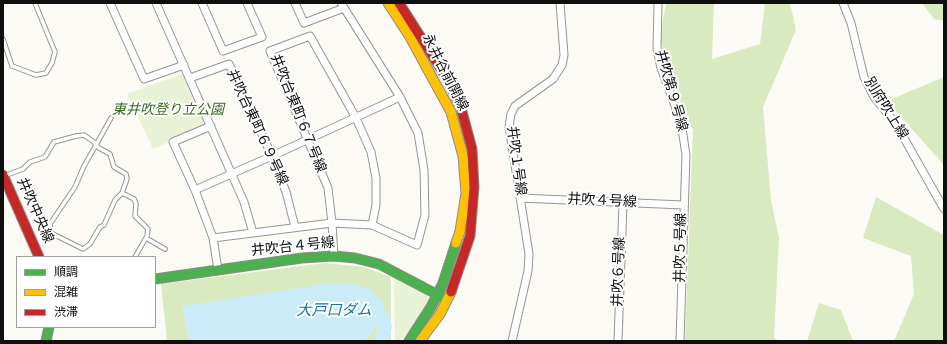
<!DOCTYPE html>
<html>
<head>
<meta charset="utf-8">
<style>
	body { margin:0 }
	#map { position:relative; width:947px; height:344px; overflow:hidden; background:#fcfaf5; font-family:Spectral,"Noto Sans JP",serif }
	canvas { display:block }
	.frame { position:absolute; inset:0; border:4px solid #0f0f0f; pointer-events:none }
	.legend { position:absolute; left:16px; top:256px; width:140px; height:72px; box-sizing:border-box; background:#fff; border:1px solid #9f9f9f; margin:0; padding:5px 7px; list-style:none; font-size:12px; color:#0f0f0f }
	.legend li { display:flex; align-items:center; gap:8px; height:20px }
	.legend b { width:20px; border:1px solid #9f9f9f }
</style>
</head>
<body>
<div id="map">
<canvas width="947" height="344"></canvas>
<div class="frame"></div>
<ul class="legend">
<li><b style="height:5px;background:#4caf50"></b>順調</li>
<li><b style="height:5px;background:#ffc107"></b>混雑</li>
<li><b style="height:5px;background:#c62828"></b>渋滞</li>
</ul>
</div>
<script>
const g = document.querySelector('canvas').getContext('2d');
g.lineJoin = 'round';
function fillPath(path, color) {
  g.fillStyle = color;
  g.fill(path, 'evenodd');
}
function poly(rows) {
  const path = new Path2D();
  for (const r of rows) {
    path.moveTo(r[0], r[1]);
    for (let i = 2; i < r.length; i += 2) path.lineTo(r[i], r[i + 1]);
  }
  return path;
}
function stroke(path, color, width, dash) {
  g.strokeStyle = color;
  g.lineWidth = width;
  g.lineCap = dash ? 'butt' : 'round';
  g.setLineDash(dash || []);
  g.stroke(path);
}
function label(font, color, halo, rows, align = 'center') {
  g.font = font + ' Spectral,"Noto Sans JP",serif';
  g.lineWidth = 4;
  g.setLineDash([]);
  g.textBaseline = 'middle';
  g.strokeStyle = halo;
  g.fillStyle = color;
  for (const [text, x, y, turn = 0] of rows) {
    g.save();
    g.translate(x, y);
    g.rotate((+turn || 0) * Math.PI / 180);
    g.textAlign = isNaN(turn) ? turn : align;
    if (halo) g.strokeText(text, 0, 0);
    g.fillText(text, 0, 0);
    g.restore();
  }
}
fillPath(poly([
	[185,73,207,125,153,149,127,94],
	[394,275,427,295,429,301,408,333,399,341,395,341]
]), '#e8f2d4');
fillPath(poly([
	[666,3,714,3,712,59,760,44,765,3,790,3,796,30,763,107,771,200,779,238,774,338,780,341,685,341,693,130,669,75,660,37],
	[922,3,944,3,944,21,934,19],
	[944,77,944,165,887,101],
	[876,197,944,235,944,341,894,341,914,294,911,256,863,238],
	[325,263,364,267,391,277,391,341,364,341,383,318,183,306,189,341,167,341,161,284],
	[819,303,841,310,853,341,807,341]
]), '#d9eac1');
fillPath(poly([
	[332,283,351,284,370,289,384,302,383,318,364,341,189,341,183,306]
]), '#caebf8');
stroke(poly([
	[380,341,385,327,383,318]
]), '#caebf8', 14);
const lane = poly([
	[3,39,12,66,36,75,46,73,52,63,55,52,35,3],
	[4,176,23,169,30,162,45,157,54,142,76,136,84,135,94,142,96,145,99,148,110,154,114,167,126,174,127,179,122,193,115,200,104,225,100,227,90,244,83,249,51,233,50,224,75,187,84,166,96,145,111,118],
	[122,193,134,199,136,204,135,216,148,229,147,236,135,257],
	[146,238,165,249]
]);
const street = poly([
	[110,3,144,79,184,65],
	[156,3,244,202,253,233],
	[202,3,223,51,262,37,247,3],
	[295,3,304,23,344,8],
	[658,3,657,49,661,68,681,122,686,155,680,341],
	[843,3,851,23,864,77,874,97,896,124,944,209],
	[190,78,229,64,272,156,286,192,295,227],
	[211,126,173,142,195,190,213,238,218,270],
	[195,190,272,156,400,97],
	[520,198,683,205],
	[213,238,332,223,372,225,417,245,425,215,424,170,418,133,400,97,341,3],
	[334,256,332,223,328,188,270,51,310,36,356,118,371,152,376,178,376,205,372,225],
	[512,341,528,271,529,254,509,127,511,114,515,106,553,79,562,65,564,55,560,3],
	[618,341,623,204]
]);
const fast = poly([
	[155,279,302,258,334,256,355,258,379,264,442,297],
	[46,341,49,327],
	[409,341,431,307,443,283,456,243]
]);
const slow = poly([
	[388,3,410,37,451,112,463,156,466,193,460,231,456,243],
	[420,341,440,314,451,292]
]);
const jam = poly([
	[399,3,446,77,461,108,472,149,474,187,470,236,451,292],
	[3,175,39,257]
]);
stroke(lane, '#969593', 5.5);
stroke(street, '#969593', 9);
stroke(fast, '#8c8b89', 11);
stroke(slow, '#8c8b89', 11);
stroke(jam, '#8c8b89', 11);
stroke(lane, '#fffefe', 3.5);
stroke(street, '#fffefe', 7);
stroke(fast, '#4caf50', 9);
stroke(slow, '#ffc107', 9);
stroke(jam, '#c62828', 9);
label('14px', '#0f0f0f', '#fff', [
	["永井谷前開線",444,73,63],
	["井吹第９号線",670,91,74],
	["別府吹上線",885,109,58],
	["井吹台東町６７号線",297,114,68],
	["井吹台東町６９号線",256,128,65],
	["井吹１号線",515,161,82],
	["井吹４号線",602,202,3],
	["井吹中央線",34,211,66],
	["井吹台４号線",293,248,-6],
	["井吹５号線",682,248,-89],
	["井吹６号線",620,272,-88]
]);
label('italic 14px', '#326b1c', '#fff', [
	["東井吹登り立公園",168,111]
]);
label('italic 15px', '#1272a8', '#fff', [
	["大戸口ダム",334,312]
]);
</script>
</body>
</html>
